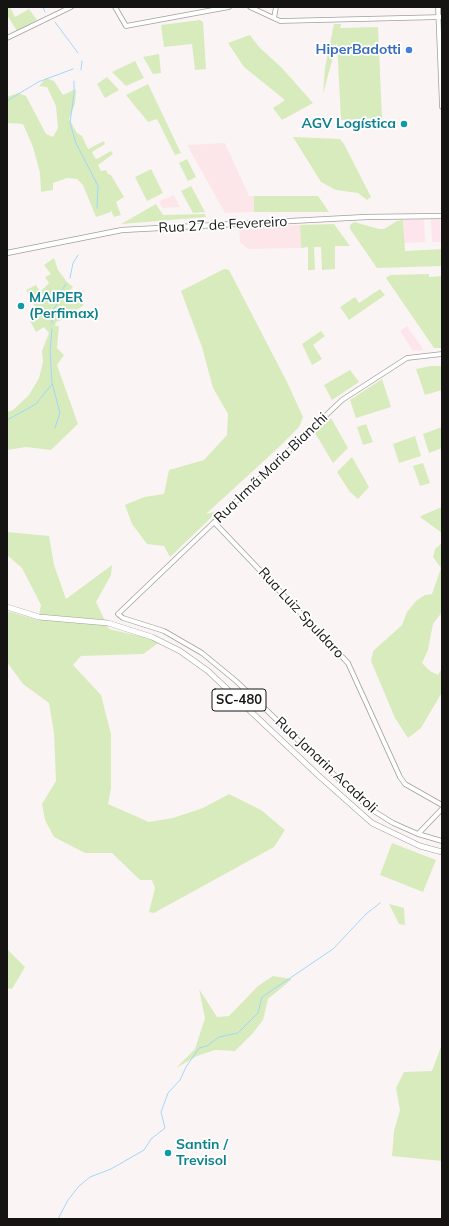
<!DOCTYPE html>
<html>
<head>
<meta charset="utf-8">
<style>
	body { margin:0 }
	#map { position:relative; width:449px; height:1226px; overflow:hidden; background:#faf5f4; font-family:Mulish,sans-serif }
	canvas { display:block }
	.frame { position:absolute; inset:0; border:8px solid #151413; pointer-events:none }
</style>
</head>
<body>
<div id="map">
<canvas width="449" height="1226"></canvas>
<div class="frame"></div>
</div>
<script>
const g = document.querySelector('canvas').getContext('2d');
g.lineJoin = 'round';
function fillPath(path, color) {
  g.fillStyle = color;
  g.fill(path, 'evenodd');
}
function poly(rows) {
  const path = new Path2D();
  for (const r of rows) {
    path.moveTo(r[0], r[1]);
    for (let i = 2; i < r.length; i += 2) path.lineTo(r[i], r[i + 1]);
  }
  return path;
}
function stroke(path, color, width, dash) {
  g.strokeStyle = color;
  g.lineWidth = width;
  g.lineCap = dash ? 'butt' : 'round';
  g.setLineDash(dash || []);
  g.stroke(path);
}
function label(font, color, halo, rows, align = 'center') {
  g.font = font + ' Mulish,sans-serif';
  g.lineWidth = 3.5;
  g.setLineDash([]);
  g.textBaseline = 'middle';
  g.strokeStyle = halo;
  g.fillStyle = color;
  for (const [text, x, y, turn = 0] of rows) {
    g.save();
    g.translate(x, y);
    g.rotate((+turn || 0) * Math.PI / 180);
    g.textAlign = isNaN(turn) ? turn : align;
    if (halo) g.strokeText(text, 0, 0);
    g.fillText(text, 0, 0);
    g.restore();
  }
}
fillPath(poly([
	[424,219,425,242,404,243,403,220],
	[431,219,440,219,441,242,432,242],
	[407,326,424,350,413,351,400,331]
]), '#fee5ed');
fillPath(poly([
	[225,143,249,196,254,196,254,212,225,213,187,145],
	[174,195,180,207,162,208,159,201],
	[300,225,301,248,248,249,240,242,239,228]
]), '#fce6e9');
fillPath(poly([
	[7,7,10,7,15,17,29,9,37,20,17,31,7,15],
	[200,20,203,22,206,69,195,70,192,44,164,47,161,25],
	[334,24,341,24,340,28,378,27,382,118,341,120,337,42,323,94,325,68],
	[250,35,259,47,282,68,313,103,282,120,273,108,285,100,244,67,228,43],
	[159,54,161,73,153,74,143,57],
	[135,61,144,78,126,86,112,72],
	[107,77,119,90,105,98,97,84],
	[46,78,54,81,63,95,76,89,75,104,69,119,77,133,82,136,88,149,104,141,105,144,92,152,95,158,97,159,111,151,113,154,98,165,101,171,106,170,108,174,111,175,124,197,116,202,121,215,114,217,111,210,111,212,96,217,83,185,77,179,67,178,53,183,53,190,41,192,40,173,33,147,23,124,7,123,7,97,18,93,26,96,46,134,53,137,58,128,56,106,47,87,39,86],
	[148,84,181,153,175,155,157,119,148,122,126,95],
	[293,137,340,139,344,144,371,197,367,200,358,193,336,190,321,182],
	[187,159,196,177,188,181,179,163],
	[151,169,163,193,147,201,135,177],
	[191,186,205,212,193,213,181,191],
	[254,196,318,196,329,212,254,212],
	[156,204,163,215,205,214,206,217,121,224],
	[403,220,405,251,442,249,442,266,377,268,350,229,350,225,354,222,379,229,384,229,397,221],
	[334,224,350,246,335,246,335,269,322,270,321,247,314,247,315,270,308,270,308,247,301,248,300,225],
	[54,258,58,270,67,282,73,287,70,290,84,305,64,319,56,322,55,326,59,326,57,348,64,355,57,365,78,424,51,450,26,447,7,450,7,412,13,410,29,395,39,378,43,362,42,351,49,333,44,327,36,332,30,321,40,317,26,290,36,285,40,292,49,283,45,277,51,274,44,265],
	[224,269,229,270,287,382,303,417,299,427,278,448,206,514,218,511,170,557,164,546,147,544,132,524,125,505,144,497,164,494,169,470,204,460,227,435,228,414,213,388,202,347,181,291],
	[429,274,429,277,442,276,442,348,434,348,386,278,390,275],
	[380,289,385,295,349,320,340,307,355,297,359,303],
	[321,331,325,336,313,345,322,359,312,365,302,344],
	[431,366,442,366,442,390,425,395,416,369],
	[350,370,359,382,332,400,324,385],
	[382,379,391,407,356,418,350,400],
	[331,418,348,448,333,463,315,433],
	[366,424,373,442,363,445,357,427],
	[442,427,442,448,429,453,423,434],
	[415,436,421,456,399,463,393,444],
	[352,457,369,487,358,499,350,492,337,472],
	[423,463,430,483,420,486,413,466],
	[442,507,442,533,420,517,423,515],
	[7,532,49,536,54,565,66,599,112,565,111,575,96,602,109,629,152,639,160,642,143,654,81,656,73,665,101,695,111,734,111,788,108,804,149,822,173,818,203,808,229,794,261,810,285,830,274,847,154,913,149,912,155,888,152,880,140,880,112,853,85,853,54,837,45,820,42,804,56,781,54,733,49,703,23,684,7,662,7,611,38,620,41,605,22,568,7,555],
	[442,543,442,612,433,624,428,650,422,663,430,671,438,675,442,668,442,694,441,694,421,728,408,738,395,718,371,661,373,651,402,625,407,612,416,601,425,595,432,594,441,568,433,557,435,549],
	[392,843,436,860,423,892,380,875],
	[389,904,404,908,405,925,399,924],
	[7,949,25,967,12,989,7,988],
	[273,976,292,979,268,999,263,1020,253,1033,235,1051,215,1050,197,1056,176,1068,195,1049,205,1018,199,989,217,1017,229,1016,258,986],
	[442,1044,442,1161,392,1156,394,1131,400,1110,396,1088,404,1072,432,1071]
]), '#d8ebbc');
stroke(poly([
	[43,7,45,12],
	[55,22,78,53],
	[81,70,82,61],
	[74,81,74,94,70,123,76,143,98,186,97,208],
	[7,101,38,82,73,69],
	[70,278,73,263,78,255],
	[52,323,53,310,56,306,60,293,66,284],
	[52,329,50,351,52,383,60,413,55,428],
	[7,420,36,404,52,384],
	[58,1219,68,1200,79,1186,90,1177,111,1169,144,1150,151,1139,165,1128,161,1112,168,1093,180,1080,186,1067,199,1048,207,1046,219,1037,238,1033,258,1013,262,997,333,949,366,914,380,903]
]), '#a3d6fb', 1);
const tertiary = poly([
	[115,7,126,26,229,7],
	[250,7,280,21,442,17],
	[438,7,442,107],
	[274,18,276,7],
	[7,38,71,7],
	[442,354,407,358,342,400,118,614,123,618,164,631,202,653,236,681,369,808,393,823,418,834,442,841],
	[214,522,348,663,400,777,405,784,442,805],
	[418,834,442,809]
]);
const secondary = poly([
	[7,253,122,230,366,217,442,216]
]);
const primary = poly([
	[7,607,39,617,108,623,152,637,180,651,208,671,319,776,372,823,420,846,442,852]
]);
stroke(tertiary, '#a39f9e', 5.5);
stroke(secondary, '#a39f9e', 6);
stroke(primary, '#a39f9e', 6);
stroke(tertiary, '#fff', 4);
stroke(secondary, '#fff', 4.5);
stroke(primary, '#fff', 5);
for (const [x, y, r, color] of [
	[409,50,4,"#3f7fe0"],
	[404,124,4,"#0f9aa8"],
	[21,306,4,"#0f9aa8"],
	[168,1153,4,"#0f9aa8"]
]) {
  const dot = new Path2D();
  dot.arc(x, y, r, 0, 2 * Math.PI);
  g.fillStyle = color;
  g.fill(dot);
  stroke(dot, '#fff', 1.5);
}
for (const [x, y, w] of [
	[239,700,54]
]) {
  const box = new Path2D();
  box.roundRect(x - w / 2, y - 11, w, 22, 3);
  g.fillStyle = '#fff';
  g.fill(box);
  stroke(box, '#151413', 1);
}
label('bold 13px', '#151413', null, [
	["SC-480",239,700]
]);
label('bold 14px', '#366cbe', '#fff', [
	["HiperBadotti",401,50]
], 'right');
label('bold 14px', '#0d838f', '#fff', [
	["AGV Logística",396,124,"right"],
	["MAIPER",29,298],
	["(Perfimax)",29,314],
	["Santin /",176,1145],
	["Trevisol",176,1161]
], 'left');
label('14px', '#151413', '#fff', [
	["Rua 27 de Fevereiro",223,225,-3],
	["Rua Irmã Maria Bianchi",271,468,-44],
	["Rua Luiz Spuldaro",301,613,47],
	["Rua Janarin Acadroli",326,765,43]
]);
</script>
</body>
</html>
